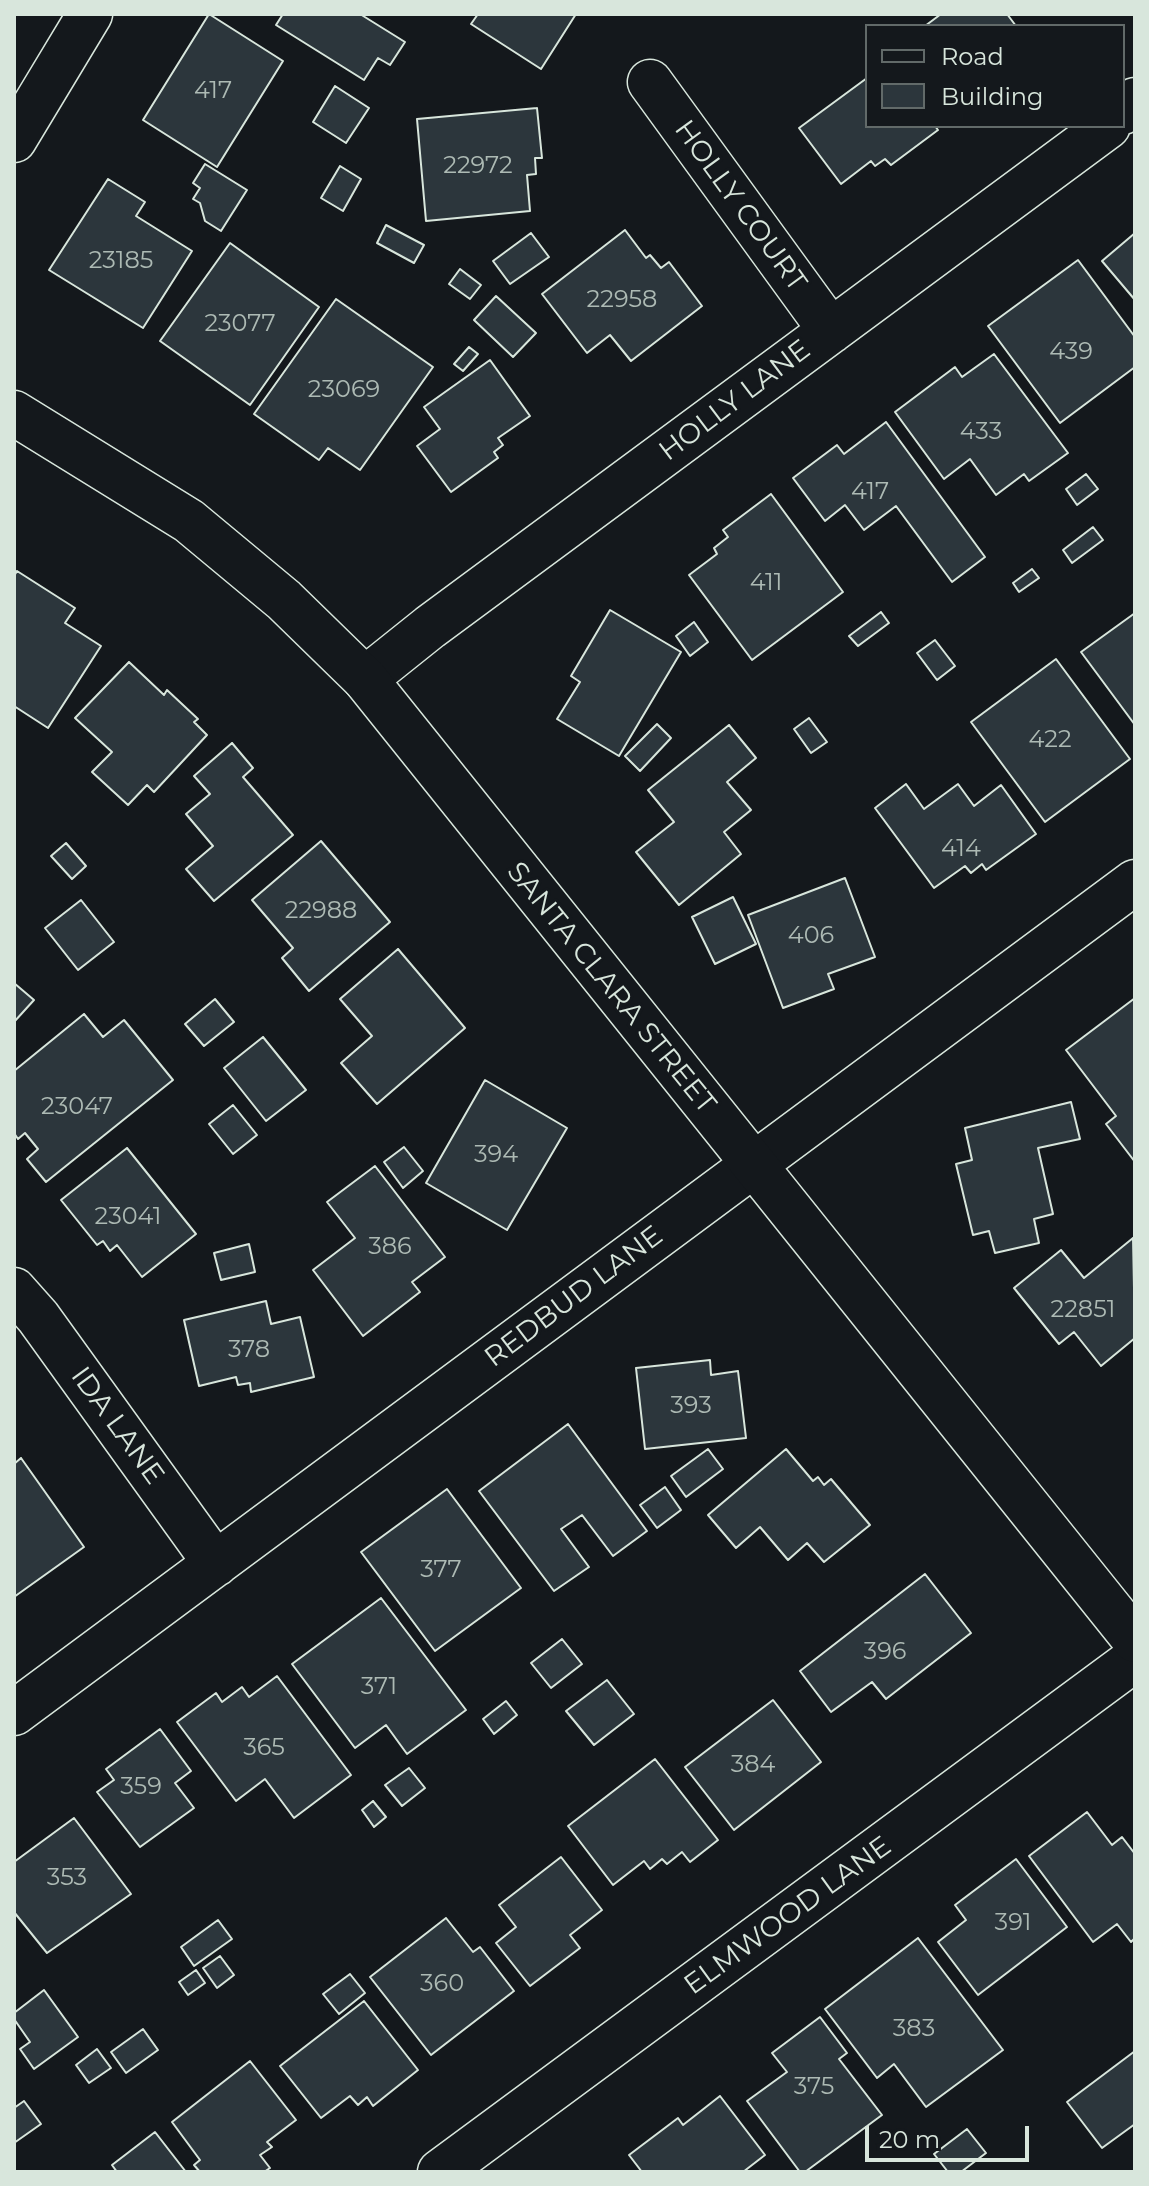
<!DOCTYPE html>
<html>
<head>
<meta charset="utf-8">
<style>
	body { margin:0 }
	#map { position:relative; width:1149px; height:2186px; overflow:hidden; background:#14181c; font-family:Montserrat,sans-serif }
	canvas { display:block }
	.frame { position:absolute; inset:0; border:16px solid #d8e6dc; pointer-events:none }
	.legend { position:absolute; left:865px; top:24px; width:260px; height:104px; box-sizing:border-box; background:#14181c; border:2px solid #626a69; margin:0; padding:10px 14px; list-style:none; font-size:24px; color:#d8e6dc }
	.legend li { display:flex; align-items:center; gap:16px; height:40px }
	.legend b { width:40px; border:2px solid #626a69 }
	.scale { position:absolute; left:865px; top:2126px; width:164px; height:36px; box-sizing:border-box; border:4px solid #d8e6dc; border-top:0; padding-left:10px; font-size:24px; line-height:28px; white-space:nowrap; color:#d8e6dc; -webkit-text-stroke:6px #14181c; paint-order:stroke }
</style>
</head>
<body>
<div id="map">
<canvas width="1149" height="2186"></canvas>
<div class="frame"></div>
<ul class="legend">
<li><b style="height:10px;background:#14181c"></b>Road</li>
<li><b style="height:22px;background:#2c363c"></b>Building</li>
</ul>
<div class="scale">20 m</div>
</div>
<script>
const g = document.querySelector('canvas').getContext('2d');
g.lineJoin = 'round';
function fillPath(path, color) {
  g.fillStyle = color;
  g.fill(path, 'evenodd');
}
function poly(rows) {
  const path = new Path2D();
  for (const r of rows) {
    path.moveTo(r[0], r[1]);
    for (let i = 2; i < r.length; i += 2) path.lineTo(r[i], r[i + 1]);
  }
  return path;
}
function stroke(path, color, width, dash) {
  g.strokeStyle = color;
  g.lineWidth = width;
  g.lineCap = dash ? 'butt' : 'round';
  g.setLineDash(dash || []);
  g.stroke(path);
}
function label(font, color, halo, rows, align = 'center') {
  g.font = font + ' Montserrat,sans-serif';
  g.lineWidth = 6;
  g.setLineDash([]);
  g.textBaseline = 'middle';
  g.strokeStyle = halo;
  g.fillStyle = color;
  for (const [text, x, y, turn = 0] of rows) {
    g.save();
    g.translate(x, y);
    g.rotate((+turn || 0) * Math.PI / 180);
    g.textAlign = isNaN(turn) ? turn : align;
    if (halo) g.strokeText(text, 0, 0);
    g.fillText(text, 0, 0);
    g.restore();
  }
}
const building = poly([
	[209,14,283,61,217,167,143,120,209,14],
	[283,14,360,14,405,42,390,65,378,58,364,80,276,25,283,14],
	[478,14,576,14,541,69,471,24,478,14],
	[941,14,1007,14,1016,26,925,26,941,14],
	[867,78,867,126,935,126,938,130,891,165,885,159,875,166,871,161,841,184,799,128,867,78],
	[335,86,369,108,346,143,313,122,335,86],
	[537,108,542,158,535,158,536,174,527,175,530,211,426,221,417,119,537,108],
	[205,164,247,190,221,231,205,221,200,203,193,199,200,188,193,183,205,164],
	[340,166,361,179,343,211,321,198,340,166],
	[108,179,145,202,136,216,192,251,143,328,49,270,108,179],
	[386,225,424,245,414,263,377,243,386,225],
	[625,230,646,258,650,255,661,268,669,262,702,306,631,361,610,335,587,353,542,294,625,230],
	[531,233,549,257,510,284,493,261,531,233],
	[1135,233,1135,300,1102,261,1135,233],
	[230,243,319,307,250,405,160,341,230,243],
	[1078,260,1135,337,1135,367,1060,423,988,326,1078,260],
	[460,269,481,285,470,299,449,284,460,269],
	[496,296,536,333,513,357,474,320,496,296],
	[336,299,433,367,360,470,328,448,319,460,254,414,336,299],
	[469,347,478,354,463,371,454,364,469,347],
	[994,354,1068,453,1029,481,1024,474,996,495,970,459,944,479,895,412,955,367,962,377,994,354],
	[490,360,530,416,498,438,503,445,494,452,498,458,451,492,417,446,440,429,424,407,490,360],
	[886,422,985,557,952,582,896,506,864,530,845,505,825,521,793,478,837,445,844,454,886,422],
	[1086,474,1098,489,1077,505,1066,489,1086,474],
	[771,494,843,592,752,660,689,575,717,554,714,548,728,537,723,530,771,494],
	[1093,527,1103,540,1072,563,1063,550,1093,527],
	[1032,569,1039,578,1019,592,1013,583,1032,569],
	[17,571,75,608,65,623,101,646,48,728,14,706,14,576,17,571],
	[610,610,681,652,619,756,557,719,580,682,571,676,610,610],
	[881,612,889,623,858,646,849,636,881,612],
	[1135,613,1135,725,1081,652,1135,613],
	[694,622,708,642,690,656,676,636,694,622],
	[935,640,955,666,937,680,917,653,935,640],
	[1056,659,1130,759,1045,822,971,722,1056,659],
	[129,662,164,695,167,690,198,719,194,722,207,735,154,792,147,785,128,805,92,772,112,752,75,718,129,662],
	[809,718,827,742,811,753,794,729,809,718],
	[657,724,671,738,640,771,625,756,657,724],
	[729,725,756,758,727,782,751,810,724,832,741,854,679,905,636,852,674,822,648,790,729,725],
	[232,743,253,768,243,777,293,835,214,901,186,869,213,846,186,814,210,794,194,776,232,743],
	[906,784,924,809,958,784,974,806,1001,785,1036,834,986,870,982,864,971,873,965,866,934,888,875,808,906,784],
	[321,841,390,922,309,991,282,958,293,948,252,900,321,841],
	[66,843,86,866,72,879,51,856,66,843],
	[845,878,875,957,828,974,834,989,783,1008,748,915,845,878],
	[733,897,756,944,715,964,692,917,733,897],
	[81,900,114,942,78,970,45,928,81,900],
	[398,949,465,1028,377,1104,341,1063,372,1036,340,999,398,949],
	[14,983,34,1000,14,1022,14,983],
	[1135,998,1135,1162,1106,1124,1116,1116,1066,1050,1135,998],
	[215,999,234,1022,204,1046,185,1024,215,999],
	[84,1014,103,1037,124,1020,173,1080,46,1182,27,1159,38,1149,25,1133,18,1139,14,1133,14,1071,84,1014],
	[263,1037,306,1090,266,1121,224,1068,263,1037],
	[485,1080,567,1128,507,1230,426,1183,485,1080],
	[1071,1102,1080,1139,1038,1148,1053,1214,1034,1219,1039,1243,995,1253,989,1231,973,1235,956,1164,972,1160,965,1128,1071,1102],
	[233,1105,257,1135,233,1154,209,1124,233,1105],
	[404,1147,423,1171,403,1188,384,1162,404,1147],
	[127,1148,196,1234,142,1277,117,1245,110,1251,103,1241,97,1245,61,1200,127,1148],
	[375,1166,445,1257,412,1282,420,1292,363,1336,313,1270,355,1238,327,1202,375,1166],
	[1133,1238,1135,1338,1101,1366,1074,1332,1059,1344,1014,1288,1061,1250,1084,1278,1133,1238],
	[249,1244,255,1272,221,1280,214,1253,249,1244],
	[266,1301,271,1324,300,1317,314,1377,251,1392,250,1383,238,1385,236,1377,199,1386,184,1320,266,1301],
	[710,1360,711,1375,738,1371,746,1438,645,1449,636,1368,710,1360],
	[568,1424,647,1531,613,1556,582,1515,561,1529,589,1567,554,1591,479,1491,568,1424],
	[708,1449,723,1469,686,1497,671,1476,708,1449],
	[786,1449,813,1481,818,1477,824,1485,831,1479,870,1525,824,1562,807,1543,788,1560,760,1527,736,1548,708,1515,786,1449],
	[21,1458,84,1547,14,1597,14,1464,21,1458],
	[665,1487,681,1510,657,1528,640,1505,665,1487],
	[447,1489,521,1588,435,1651,361,1552,447,1489],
	[925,1574,971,1633,886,1699,872,1682,831,1712,800,1671,925,1574],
	[381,1598,466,1710,407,1754,386,1725,355,1748,292,1664,381,1598],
	[562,1639,582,1664,551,1688,531,1663,562,1639],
	[277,1676,351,1775,294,1818,265,1779,236,1801,177,1722,216,1693,222,1702,242,1687,249,1697,277,1676],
	[607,1680,634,1714,594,1745,566,1711,607,1680],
	[773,1700,821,1762,734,1830,685,1767,773,1700],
	[506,1701,517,1715,494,1734,483,1719,506,1701],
	[160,1729,191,1771,175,1783,194,1808,140,1847,97,1792,114,1780,106,1769,160,1729],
	[655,1759,718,1840,690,1862,682,1852,667,1864,662,1859,650,1869,644,1861,613,1885,568,1826,655,1759],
	[409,1768,425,1788,402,1806,385,1785,409,1768],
	[373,1801,386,1817,374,1827,362,1810,373,1801],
	[1087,1812,1112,1845,1122,1837,1135,1854,1135,1938,1131,1942,1117,1924,1093,1942,1029,1856,1087,1812],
	[74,1818,131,1894,47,1953,14,1912,14,1862,74,1818],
	[561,1857,602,1910,570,1935,580,1948,530,1986,496,1943,516,1927,499,1905,561,1857],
	[1016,1859,1067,1927,978,1995,938,1942,966,1920,955,1905,1016,1859],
	[446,1918,473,1952,480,1947,514,1991,431,2055,370,1977,446,1918],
	[218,1920,232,1939,194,1966,181,1947,218,1920],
	[918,1938,1003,2050,926,2107,894,2064,877,2078,825,2009,918,1938],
	[220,1956,234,1975,217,1988,203,1968,220,1956],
	[196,1970,205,1983,188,1995,179,1982,196,1970],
	[350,1974,365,1993,339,2014,323,1994,350,1974],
	[44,1990,78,2037,34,2069,20,2049,30,2042,14,2019,14,2013,44,1990],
	[364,2001,418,2070,373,2106,367,2097,358,2105,350,2096,321,2118,280,2066,364,2001],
	[820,2017,847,2053,839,2059,882,2115,805,2172,800,2172,747,2101,787,2072,772,2053,820,2017],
	[143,2029,158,2050,126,2073,111,2052,143,2029],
	[97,2049,111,2068,89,2083,76,2065,97,2049],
	[1135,2051,1135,2124,1102,2148,1067,2102,1135,2051],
	[250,2061,296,2120,267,2142,272,2147,260,2155,270,2168,264,2172,200,2172,194,2165,200,2160,172,2122,250,2061],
	[720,2096,765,2155,743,2172,642,2172,629,2155,678,2118,683,2125,720,2096],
	[24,2101,41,2124,14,2143,14,2108,24,2101],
	[967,2129,986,2153,961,2172,948,2172,934,2154,967,2129],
	[155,2132,186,2172,117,2172,112,2165,155,2132]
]);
fillPath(building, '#2c363c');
stroke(building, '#d8e6dc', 2);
const minor = poly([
	[650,82,831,331],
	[1123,112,1135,100],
	[14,140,90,14],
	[365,679,430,627,1108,126],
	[14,1290,38,1317,216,1564],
	[14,1713,1135,882],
	[440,2172,1135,1659]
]);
const secondary = poly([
	[14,413,189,521,284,600,365,679,1135,1640]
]);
stroke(minor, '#d8e6dc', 47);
stroke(secondary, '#d8e6dc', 47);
stroke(minor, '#14181c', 44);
stroke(secondary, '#14181c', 44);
label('24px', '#adbab4', null, [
	["417",213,91],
	["22972",478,166],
	["23185",121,261],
	["22958",622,300],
	["23077",240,324],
	["439",1071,352],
	["23069",344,390],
	["433",981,432],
	["417",870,492],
	["411",766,583],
	["422",1050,740],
	["414",961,849],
	["22988",321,911],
	["406",811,936],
	["23047",77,1107],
	["394",496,1155],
	["23041",128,1217],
	["386",390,1247],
	["22851",1083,1310],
	["378",249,1350],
	["393",691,1406],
	["377",441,1570],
	["396",885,1652],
	["371",379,1687],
	["365",264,1748],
	["384",753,1765],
	["359",141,1787],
	["353",67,1878],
	["391",1013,1923],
	["360",442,1984],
	["383",914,2029],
	["375",814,2087]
]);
label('28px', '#d8e6dc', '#14181c', [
	["HOLLY COURT",740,206,54],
	["HOLLY LANE",735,401,-37],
	["SANTA CLARA STREET",611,988,51],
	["REDBUD LANE",574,1297,-37],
	["IDA LANE",117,1426,54],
	["ELMWOOD LANE",788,1916,-36]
]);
</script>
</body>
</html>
